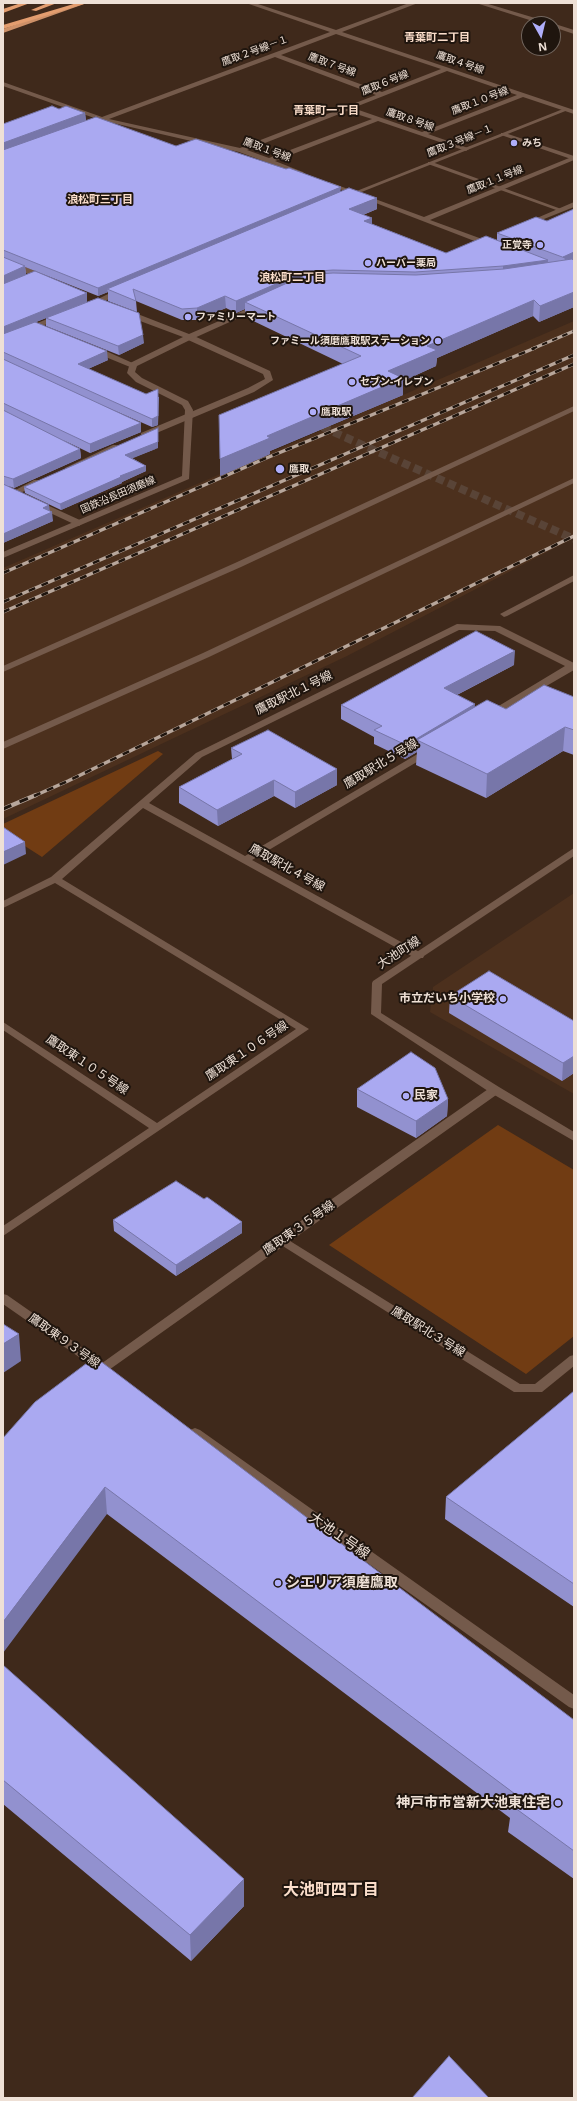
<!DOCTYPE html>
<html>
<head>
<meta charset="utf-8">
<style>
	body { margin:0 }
	#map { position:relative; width:577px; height:2101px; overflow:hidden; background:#3f291b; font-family:"Noto Sans",sans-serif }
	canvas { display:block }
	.frame { position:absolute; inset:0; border:4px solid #eee0d6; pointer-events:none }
	.north { position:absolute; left:521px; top:16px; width:40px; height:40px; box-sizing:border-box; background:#1f150e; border:1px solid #72665e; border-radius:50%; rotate:172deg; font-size:11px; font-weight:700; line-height:16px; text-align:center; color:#eee0d6 }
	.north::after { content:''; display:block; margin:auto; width:14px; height:18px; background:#afaefa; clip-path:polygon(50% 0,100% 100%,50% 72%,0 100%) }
</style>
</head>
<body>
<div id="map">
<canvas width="577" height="2101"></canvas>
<div class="frame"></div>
<div class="north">N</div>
</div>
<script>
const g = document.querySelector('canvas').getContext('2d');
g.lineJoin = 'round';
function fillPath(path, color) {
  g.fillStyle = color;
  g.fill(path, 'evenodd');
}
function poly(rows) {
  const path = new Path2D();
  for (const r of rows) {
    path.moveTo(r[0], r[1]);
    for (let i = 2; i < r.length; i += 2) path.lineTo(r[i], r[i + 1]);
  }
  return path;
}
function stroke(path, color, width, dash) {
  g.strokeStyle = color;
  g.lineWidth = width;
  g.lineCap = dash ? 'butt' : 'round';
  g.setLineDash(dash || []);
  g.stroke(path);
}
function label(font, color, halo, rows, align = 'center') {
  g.font = font + ' "Noto Sans","Noto Sans JP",sans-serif';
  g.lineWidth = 4;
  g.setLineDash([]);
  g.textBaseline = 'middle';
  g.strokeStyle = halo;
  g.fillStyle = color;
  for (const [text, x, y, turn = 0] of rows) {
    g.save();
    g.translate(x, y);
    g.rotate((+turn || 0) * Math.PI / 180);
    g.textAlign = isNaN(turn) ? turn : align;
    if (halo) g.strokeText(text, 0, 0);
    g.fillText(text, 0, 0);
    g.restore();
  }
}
fillPath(poly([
	[574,321,574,538,347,656,3,819,3,568],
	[574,893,574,1094,430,1012,433,987]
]), '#4c301d');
fillPath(poly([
	[158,751,163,754,42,857,3,832,3,824],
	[498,1125,574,1170,574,1336,526,1374,329,1245]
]), '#713c13');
stroke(poly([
	[311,422,574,539]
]), '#594437', 8, [8, 4.5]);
fillPath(poly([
	[501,133,505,133,574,156,574,160,501,135,501,133],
	[428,162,432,162,564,210,559,211,428,164,428,162],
	[574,406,574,411,241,567,3,672,3,666,235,563,574,406],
	[574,478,574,483,209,657,3,749,3,742,203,653,574,478]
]), '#745a4b');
fillPath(poly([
	[574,575,574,581,507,616,504,617,500,614,574,575]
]), '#745a4b');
fillPath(poly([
	[246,3,255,3,336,30,409,3,418,3,342,32,574,110,574,114,523,97,428,134,468,148,469,149,466,151,378,121,275,161,303,172,304,173,301,175,239,152,100,120,3,86,3,82,102,117,330,32,246,3],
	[336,34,441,69,382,92,281,55,336,34],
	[275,57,376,95,240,148,109,119,275,57],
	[447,71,517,95,422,132,353,108,447,71],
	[347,111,372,119,269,158,247,150,347,111],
	[476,3,485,3,555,24,574,30,574,34,553,27,553,24,542,24,476,3],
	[574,156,574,160,430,220,493,243,494,245,490,247,324,183,329,182,424,217,574,156],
	[574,202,574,207,529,225,523,224,574,202],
	[57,315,64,317,3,342,3,337,57,315],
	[186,335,192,335,270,371,273,380,254,392,147,437,141,437,141,433,248,388,265,379,263,374,186,339,186,335],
	[91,347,97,347,137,365,130,367,91,351,91,347],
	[113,445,116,445,120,447,72,470,66,470,65,468,113,445],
	[34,480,40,480,41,482,17,495,11,495,10,493,34,480],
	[36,500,82,521,83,523,79,526,76,525,33,505,33,501,36,500],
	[457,624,500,626,574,663,574,670,493,717,487,717,487,713,565,666,495,631,459,630,202,757,149,803,245,856,426,749,432,749,434,751,432,753,252,860,423,954,424,956,423,958,415,958,143,808,62,879,309,1029,3,1236,3,1226,149,1128,3,1030,3,1022,157,1123,296,1029,55,883,3,908,3,901,51,877,196,753,457,624],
	[495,1086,501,1090,499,1093,99,1377,91,1377,89,1374,91,1371,278,1237,491,1087,495,1086]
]), '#745a4b');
fillPath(poly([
	[563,109,568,110,349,197,344,196,563,109],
	[3,258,48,276,49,278,42,280,3,263,3,258],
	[118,289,125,291,101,303,94,301,118,289],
	[256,305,263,307,192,339,137,366,135,372,142,378,188,401,193,410,189,479,3,558,3,552,182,476,185,410,182,405,136,382,127,373,130,363,183,337,124,315,124,311,130,311,189,334,256,305],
	[574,848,574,856,382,984,381,1013,499,1087,574,1132,574,1141,491,1093,371,1014,372,983,373,981,574,848],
	[282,1236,520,1384,535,1384,570,1356,574,1355,574,1366,542,1392,514,1392,278,1243,276,1240,278,1237,282,1236],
	[3,1294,7,1295,107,1365,109,1368,107,1371,99,1371,3,1304,3,1294],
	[195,1428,200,1430,574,1695,574,1709,569,1707,190,1436,189,1433,190,1430,195,1428]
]), '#745a4b');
fillPath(poly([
	[78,3,87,3,3,33,3,29,78,3]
]), '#cd9068');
fillPath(poly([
	[21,3,30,3,3,13,3,9,21,3],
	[48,3,57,3,36,11,31,10,48,3],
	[77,3,87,3,3,29,3,25,77,3]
]), '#e39d6f');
const railFar2 = poly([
	[532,349,574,331]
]);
const railFar1 = poly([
	[3,573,264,459,535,348],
	[3,602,574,355],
	[3,612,574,364],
	[34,796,68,781,574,536]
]);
const rail = poly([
	[3,809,36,795]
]);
stroke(railFar2, '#b7a69b', 3);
stroke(railFar1, '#b7a69b', 3.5);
stroke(rail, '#b7a69b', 4.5);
stroke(railFar2, '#1f150e', 2, [5.5]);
stroke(railFar1, '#1f150e', 2.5, [7]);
stroke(rail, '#1f150e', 3, [9]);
fillPath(poly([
	[59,109,85,113,86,121,176,146,340,191,377,209,363,215,372,224,446,253,497,240,497,233,547,221,574,209,574,307,539,322,533,316,437,358,436,366,403,381,403,395,270,451,270,454,220,476,343,364,245,317,245,309,236,313,226,308,197,320,182,320,136,301,137,312,108,301,108,292,98,296,25,267,26,274,87,293,87,302,144,343,119,355,46,326,46,318,36,322,108,360,88,369,146,394,159,397,158,425,152,427,95,402,141,423,141,432,90,453,63,440,80,449,81,458,14,488,8,486,49,511,53,521,3,543,3,124],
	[158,448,132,458,146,466,146,471,122,482,122,483,61,510,25,493,24,487],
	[514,665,457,695,475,707,506,709,574,697,574,755,563,751,486,798,416,765,417,752,405,759,374,744,374,737,341,719,341,705],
	[231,748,337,769,337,785,295,808,274,796,218,826,179,803,179,787,232,759],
	[450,996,574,1021,574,1073,562,1081,449,1013],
	[357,1089,448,1099,447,1116,416,1138,357,1107],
	[113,1220,242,1233,176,1276,114,1231],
	[574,1391,574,1607,445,1519,446,1497],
	[35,1402,574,1720,574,1879,508,1832,510,1818,107,1514],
	[3,1665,244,1906,191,1961,3,1804]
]), '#9291cf');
fillPath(poly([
	[85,113,86,121,3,151,3,143],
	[341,187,340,195,107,289,108,292,98,296,98,288],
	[377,198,377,209,348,221,349,209],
	[372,218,372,230,364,221],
	[574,252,574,262,564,266,565,258,563,257],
	[548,260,547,271,503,278,503,266],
	[25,266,26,275,3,284,3,276],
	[304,272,304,284,245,302,245,309,236,313,236,301],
	[574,292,574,307,539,322,540,306],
	[87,293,87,302,3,335,3,327],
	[225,296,226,308,197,320,197,308],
	[534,300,533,316,437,358,436,366,403,381,403,395,270,451,270,454,220,476,220,459,267,436,388,371,427,346],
	[143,335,144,343,119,355,118,346],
	[107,351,108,360,79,373,78,364],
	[158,389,158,425,152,427,152,419],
	[141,423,141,432,90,453,90,444],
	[158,428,158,448,126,461,125,455],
	[80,449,81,458,14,488,13,479],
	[146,466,146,471,122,482,122,483,61,510,60,504,120,476],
	[49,505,50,513,52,512,53,521,3,543,3,534,43,508],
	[515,651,514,665,443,702,444,688],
	[475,704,474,718,417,740,417,752,405,759,406,745],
	[565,727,563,751,486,798,487,774],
	[337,769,337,785,295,808,295,792],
	[274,780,274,796,218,826,217,810],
	[25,842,26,854,3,865,3,852],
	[574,1056,574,1073,562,1081,563,1063],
	[448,1099,447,1116,416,1138,416,1121],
	[242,1222,242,1233,176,1276,176,1265],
	[19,1334,21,1361,3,1373,3,1344],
	[105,1487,107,1514,3,1653,3,1622],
	[244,1879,244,1906,191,1961,190,1935]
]), '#7776a9');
const building = poly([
	[52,106,59,109,66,106,85,113,3,143,3,124,52,106],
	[96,117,176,146,196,139,286,169,289,168,341,187,98,288,3,250,3,150,96,117],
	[349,188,377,198,349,209,372,218,364,221,446,253,486,236,548,260,503,266,415,272,333,270,304,272,236,301,225,296,197,308,182,309,133,289,136,301,107,289,349,188],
	[574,209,574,252,563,257,565,258,497,233,536,217,547,221,574,209],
	[3,257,25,266,3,276,3,257],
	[572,259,574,261,574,292,540,306,534,300,427,346,437,350,388,371,403,378,267,436,270,438,220,459,219,415,361,356,245,302,305,275,333,273,416,275,504,269,572,259],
	[35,271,87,293,3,327,3,284,35,271],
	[98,298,139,313,143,335,118,346,46,318,98,298],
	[35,322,107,351,78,364,146,394,158,389,158,416,152,419,3,352,3,334,35,322],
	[3,359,141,423,90,444,3,403,3,359],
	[3,410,80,449,13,479,3,476,3,410],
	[158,428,158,442,125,455,146,466,120,476,121,477,60,504,24,487,158,428],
	[3,484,49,505,43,508,52,512,3,534,3,484],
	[476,631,515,651,444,688,475,704,406,745,374,730,382,726,341,705,476,631],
	[544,685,574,697,574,730,565,727,487,774,417,740,487,700,506,709,544,685],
	[268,730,337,769,295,792,274,780,217,810,179,787,242,754,231,748,268,730],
	[3,827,25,842,3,852,3,827],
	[489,971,574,1021,574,1056,563,1063,450,996,489,971],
	[411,1052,435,1068,448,1099,416,1121,357,1089,411,1052],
	[176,1181,204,1199,207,1197,242,1222,176,1265,113,1220,176,1181],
	[3,1324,19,1334,3,1344,3,1324],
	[95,1357,574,1720,574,1851,511,1805,519,1797,105,1487,3,1622,3,1438,35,1402,95,1357],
	[574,1391,574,1584,446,1497,574,1391],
	[3,1665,244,1879,190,1935,3,1780,3,1665],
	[449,2056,489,2098,412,2098,449,2056]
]);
fillPath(building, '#aaa9f1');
stroke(building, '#7776a9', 1);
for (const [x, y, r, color] of [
	[514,143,4,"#afaefa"],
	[540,245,4,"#afaefa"],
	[368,263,4,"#afaefa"],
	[188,317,4,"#afaefa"],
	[438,341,4,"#afaefa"],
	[352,382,4,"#afaefa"],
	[313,412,4,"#afaefa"],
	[280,469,5,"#afaefa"],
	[503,999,4,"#afaefa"],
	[406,1096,4,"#afaefa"],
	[278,1583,4,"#afaefa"],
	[558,1803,4,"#afaefa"]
]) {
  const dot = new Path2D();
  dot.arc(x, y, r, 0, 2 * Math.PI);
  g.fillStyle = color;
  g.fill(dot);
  stroke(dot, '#1f150e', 1.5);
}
label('10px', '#eee0d6', '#1f150e', [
	["鷹取２号線－１",255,51,-20],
	["鷹取４号線",460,63,19],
	["鷹取７号線",332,65,20],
	["鷹取６号線",385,83,-22],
	["鷹取１０号線",480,101,-21],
	["鷹取８号線",410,120,19],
	["鷹取３号線－１",460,141,-22],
	["鷹取１号線",267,150,20],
	["鷹取１１号線",495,180,-22],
	["国鉄沿長田須磨線",118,495,-23]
]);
label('bold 10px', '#eee0d6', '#1f150e', [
	["みち",522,143],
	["正覚寺",532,245,"right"],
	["ハーバー薬局",376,263],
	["ファミリーマート",196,317],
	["ファミール須磨鷹取駅ステーション",430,341,"right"],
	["セブン-イレブン",360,382],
	["鷹取駅",321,412],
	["鷹取",289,469]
], 'left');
label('bold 11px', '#fbdecb', '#1f150e', [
	["青葉町二丁目",437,38],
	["青葉町一丁目",326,111],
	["浪松町三丁目",100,200],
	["浪松町二丁目",292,278]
]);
label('12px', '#eee0d6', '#1f150e', [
	["鷹取駅北１号線",294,693,-26],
	["鷹取駅北５号線",381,764,-31],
	["鷹取駅北４号線",287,868,29],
	["大池町線",399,953,-33],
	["鷹取東１０６号線",247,1051,-34],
	["鷹取東１０５号線",87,1065,34],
	["鷹取東３５号線",299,1228,-35],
	["鷹取駅北３号線",428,1332,32],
	["鷹取東９３号線",64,1341,35]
]);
label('bold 12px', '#eee0d6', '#1f150e', [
	["市立だいち小学校",495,999],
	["民家",414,1096,"left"]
], 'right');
label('14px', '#eee0d6', '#1f150e', [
	["大池１号線",339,1536,35]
]);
label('bold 14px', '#eee0d6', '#1f150e', [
	["シエリア須磨鷹取",286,1583],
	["神戸市市営新大池東住宅",550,1803,"right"]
], 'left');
label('bold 16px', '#fbdecb', '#1f150e', [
	["大池町四丁目",331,1890]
]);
</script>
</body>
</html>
